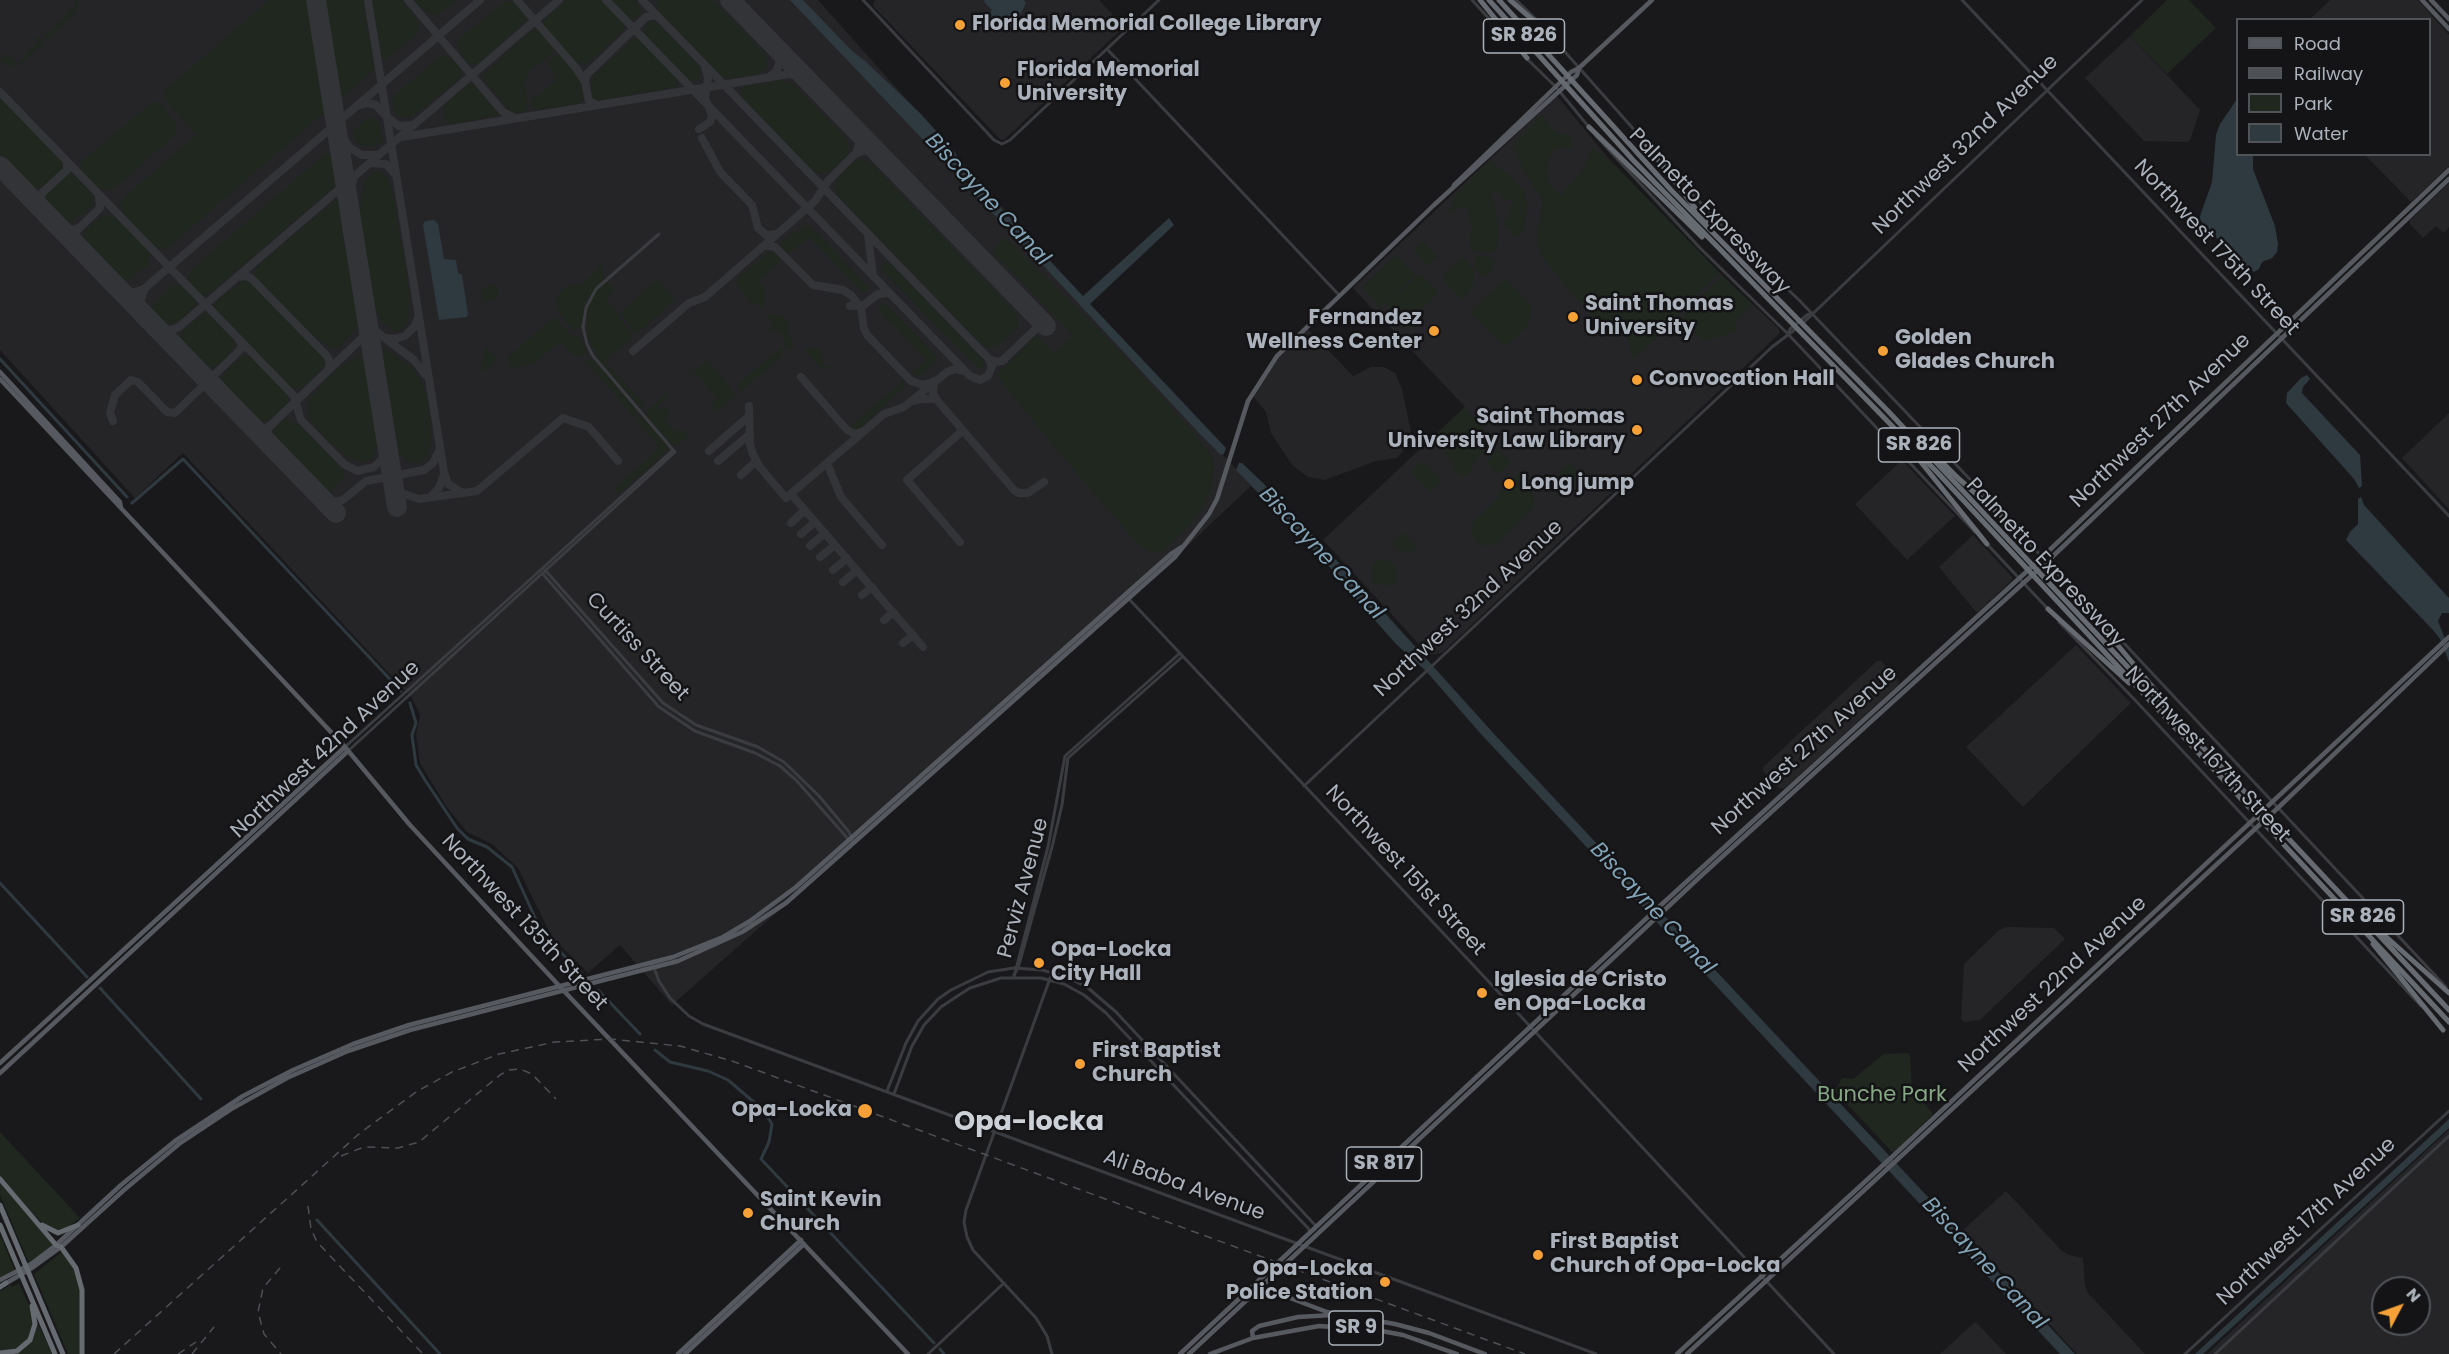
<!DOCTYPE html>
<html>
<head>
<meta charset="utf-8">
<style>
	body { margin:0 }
	#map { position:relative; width:2449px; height:1354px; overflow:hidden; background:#19191b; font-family:Poppins,sans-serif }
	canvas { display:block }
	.legend { position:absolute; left:2236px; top:18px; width:195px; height:138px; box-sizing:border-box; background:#141416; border:2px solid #505358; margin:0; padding:8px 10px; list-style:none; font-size:18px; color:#abb2bb }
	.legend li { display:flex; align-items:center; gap:12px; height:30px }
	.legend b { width:30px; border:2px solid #505358 }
	.north { position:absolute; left:2371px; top:1276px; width:60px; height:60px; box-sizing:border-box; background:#141416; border:2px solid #505358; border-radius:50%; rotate:49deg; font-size:16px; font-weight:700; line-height:24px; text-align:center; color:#abb2bb }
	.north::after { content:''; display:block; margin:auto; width:21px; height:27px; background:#f5a137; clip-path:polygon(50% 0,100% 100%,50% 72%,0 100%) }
</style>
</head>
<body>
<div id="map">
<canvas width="2449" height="1354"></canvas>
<ul class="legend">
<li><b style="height:8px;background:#56595f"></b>Road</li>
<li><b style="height:8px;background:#4d5055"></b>Railway</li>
<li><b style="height:16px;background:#1f271f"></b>Park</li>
<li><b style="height:16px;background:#2e3a40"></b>Water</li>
</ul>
<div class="north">N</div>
</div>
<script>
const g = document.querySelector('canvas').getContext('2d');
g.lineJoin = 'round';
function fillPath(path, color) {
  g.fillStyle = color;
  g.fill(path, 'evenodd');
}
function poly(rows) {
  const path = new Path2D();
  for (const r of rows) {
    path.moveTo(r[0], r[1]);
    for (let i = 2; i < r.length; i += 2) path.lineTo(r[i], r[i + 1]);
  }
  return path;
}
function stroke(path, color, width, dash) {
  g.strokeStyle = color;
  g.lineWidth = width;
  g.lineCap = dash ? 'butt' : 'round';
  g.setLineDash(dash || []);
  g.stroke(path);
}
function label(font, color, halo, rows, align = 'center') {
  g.font = font + ' Poppins,sans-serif';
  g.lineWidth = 5;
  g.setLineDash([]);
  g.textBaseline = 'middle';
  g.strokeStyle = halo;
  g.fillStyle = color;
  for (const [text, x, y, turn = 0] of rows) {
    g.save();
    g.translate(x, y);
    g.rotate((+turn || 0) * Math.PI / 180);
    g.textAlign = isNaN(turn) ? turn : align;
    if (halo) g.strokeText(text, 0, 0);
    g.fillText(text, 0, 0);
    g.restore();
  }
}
fillPath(poly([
	[0,0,818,0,1251,486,1126,604,672,1005,620,945,588,973,552,937,518,868,492,844,467,832,446,806,420,763,416,735,420,715,412,698,183,453,135,498,0,350],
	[876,0,1099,0,1124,27,1005,139,1001,140,874,7,873,3],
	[2330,0,2418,0,2449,35,2449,166,2411,202,2365,155,2430,154,2430,20,2310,19],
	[2130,36,2200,110,2190,140,2187,142,2144,141,2085,78],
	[1557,96,1610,160,1704,258,1779,329,1779,334,1442,653,1429,655,1323,540,1465,407,1353,288],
	[2449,183,2449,227,2444,233,2436,226,2423,238,2410,224,2410,220],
	[1305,326,1353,376,1371,367,1384,367,1395,373,1402,389,1411,432,1406,447,1397,458,1376,461,1325,480,1308,477,1292,465,1271,433,1266,412,1252,395,1266,370],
	[2449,413,2449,509,2402,458],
	[1902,460,1955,516,1907,560,1855,504],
	[1973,535,2012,577,2012,580,1977,613,1939,567],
	[2076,645,2131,703,2023,807,1966,747],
	[1877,661,1881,661,1898,679,1899,684,1784,789,1779,788,1763,771,1763,767],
	[2007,927,2054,928,2065,939,1980,1020,1964,1022,1961,1019,1964,964,1999,930],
	[2449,1130,2449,1354,2207,1354],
	[2383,1288,2419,1288,2419,1324,2383,1324],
	[2006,1191,2062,1251,2069,1255,2083,1258,2085,1285,2088,1293,2145,1354,2077,1354,1963,1230],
	[1976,1322,2006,1354,1940,1354,1974,1323]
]), '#252528');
fillPath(poly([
	[77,0,78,6,73,15,47,40,40,31,46,35,71,10,67,5,73,9,76,5,71,1],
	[269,0,306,0,324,113,173,243,165,249,158,249,123,215,120,205,123,198,196,135,165,99,164,91],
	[325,0,363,0,374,70,344,96,340,94],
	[372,0,402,0,419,22,419,28,416,35,385,60,381,58],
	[414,0,456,0,440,14,434,15,423,10],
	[567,0,601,0,625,24,623,31,585,65,575,62,543,25,544,19],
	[610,0,635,0,640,6,641,12,635,19,630,20],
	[656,0,713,0,765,54,768,62,766,69,759,74,730,79,722,77,658,10],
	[2167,0,2189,0,2216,28,2167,74,2130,36],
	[505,1,514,2,518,5,526,15,527,20,477,64,469,65,459,52,457,44,459,39],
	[652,21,656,22,698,65,700,72,698,80,693,82,688,80,644,34,644,27],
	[534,29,539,30,555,50,547,59,528,71,529,73,524,82,528,108,525,112,513,113,509,110,481,76],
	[38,36,44,43,23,63,10,66,0,60,6,53,17,64,38,42,34,37],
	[634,38,638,38,675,76,678,83,676,87,597,101,593,99,590,88,594,75],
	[556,55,562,56,579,77,584,99,579,104,535,110,531,107,531,99,543,92,555,81,555,76,548,64],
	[439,57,447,56,452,59,462,71,461,78,418,112,408,118,399,117,395,113,392,97],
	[783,80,793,83,849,142,849,154,828,173,818,174,812,170,741,96,742,87],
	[473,84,498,113,497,116,453,124,448,123,444,117,442,107,468,85],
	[0,97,63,163,61,171,41,187,35,188,27,185,0,157],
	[153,101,159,102,175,121,177,130,175,135,114,189,106,191,98,189,81,171,80,163],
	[1543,114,1547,124,1558,134,1571,134,1571,149,1555,148,1547,163,1547,181,1561,195,1583,170,1592,148,1610,160,1720,273,1688,302,1664,332,1632,359,1628,340,1618,331,1599,326,1539,253,1537,233,1543,202,1523,169,1513,144],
	[374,117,379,123,383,143,370,147,361,145,354,137,353,131,367,118],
	[326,153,331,155,335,186,209,294,204,296,200,295,189,282,188,274,193,268],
	[860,159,870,162,1015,312,1018,321,1017,328,997,347,990,348,982,345,837,195,834,185,837,179,854,162],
	[1490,160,1514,179,1524,191,1527,204,1524,232,1517,237,1512,235,1512,231,1506,226,1504,221,1512,215,1508,207,1516,203,1511,199,1504,200,1497,189,1492,193,1498,225,1498,241,1496,249,1491,253,1473,251,1469,243,1473,226,1465,205,1454,212,1449,212,1453,198],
	[373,171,377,171,385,175,392,190,410,296,408,322,404,328,396,331,382,323,376,311,360,218,361,200,364,184],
	[71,172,92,192,94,199,90,209,70,223,61,220,47,206,45,198,48,190],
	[337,199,358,326,340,347,332,348,309,334,256,279,254,273,257,266],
	[112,215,147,249,150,256,148,265,128,280,122,280,115,276,83,241,85,230,102,216],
	[806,225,813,229,869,287,864,293,809,237,788,255,781,246,782,241],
	[1006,237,1128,359,1198,438,1214,460,1212,486,1201,511,1183,532,1163,550,1152,554,1137,543,1061,455,996,375,1037,335,1055,353,1073,336,992,251],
	[1423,241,1438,257,1428,266,1413,249],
	[769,252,774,253,781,260,758,281,765,288,765,305,763,310,758,305,751,303,736,283,737,279],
	[1479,254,1495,260,1488,276,1479,274,1474,267,1474,259],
	[1396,255,1415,275,1381,308,1362,287],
	[1464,257,1474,272,1474,283,1462,300,1443,281,1444,273],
	[887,260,983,360,983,368,978,368,880,268],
	[599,263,602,263,603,279,587,299,580,328,573,330,561,316,555,298,569,283,571,286,585,283,584,280,588,279,598,268],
	[1420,273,1439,293,1405,325,1386,305],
	[1722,276,1752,304,1736,321,1736,332,1705,341,1687,327,1674,332,1687,311],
	[245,279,250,282,324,358,324,367,301,389,290,388,214,308,215,302],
	[657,279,675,300,635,335,621,312],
	[1506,279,1531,306,1531,315,1527,327,1504,347,1470,312],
	[605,282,611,283,615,288,607,299,633,337,605,361,644,404,642,409,601,363,587,337,587,308,595,292],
	[496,284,499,298,483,302,481,288],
	[178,285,184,287,194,297,196,305,176,323,164,324,154,316,152,305,170,287],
	[885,303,937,357,934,363,919,376,911,374,926,360,877,308],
	[206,312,230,336,235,345,224,360,208,371,184,346,180,339,185,328],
	[766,314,782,315,789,321,787,333,795,344,793,348,786,349,783,335,778,331,773,330,765,333,772,325],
	[554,317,572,335,582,337,587,355,574,357,560,341,533,364,511,368,507,357],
	[486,346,498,360,481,373,484,349],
	[782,346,782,356,742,391,738,389,738,384],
	[815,347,823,353,823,365,832,366,832,368,822,370,804,349],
	[384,348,411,366,420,379,426,394,430,420,431,439,426,457,420,463,407,462,399,453,382,351],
	[245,355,254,360,289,395,289,402,271,419,264,422,254,420,218,382,230,366],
	[359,356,364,360,378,447,372,459,361,463,348,457,328,441,311,421,306,409,310,399,327,378,342,365],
	[589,359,594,360,637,411,634,417,589,365,585,363],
	[707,360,735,393,733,398,717,411,710,405,717,398,695,372,685,377],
	[904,380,904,388,865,423,866,425,857,430,850,426],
	[672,388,657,408,659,410,665,406,669,411,665,420,676,432,679,429,688,433,689,436,674,447,645,414,647,410],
	[1462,410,1468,411,1495,440,1471,465,1474,469,1466,476,1460,476,1451,467,1454,464,1433,437],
	[642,417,666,444,667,451,618,495,613,487,616,487,660,448,636,420],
	[285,419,291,420,301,427,344,471,344,477,330,491,323,491,272,438,272,431],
	[1498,449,1510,462,1503,471,1497,474,1486,462],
	[1422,461,1441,480,1431,492,1411,472],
	[1570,463,1584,478,1562,499,1548,484],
	[1519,473,1521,476,1518,479,1520,481,1517,485,1525,486,1531,491,1534,500,1533,508,1496,544,1488,546,1479,544,1471,533,1473,522,1500,496,1498,493],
	[1404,532,1417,547,1410,553,1406,549,1402,553,1392,543],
	[1385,559,1395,564,1397,576,1395,586,1372,583,1372,563],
	[1908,1053,1910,1055,1912,1088,1933,1114,1893,1153,1835,1091,1842,1078,1853,1079,1884,1054],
	[0,1132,80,1218,68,1227,58,1231,46,1227,28,1209,0,1175],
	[0,1181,51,1242,52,1245,29,1263,0,1195],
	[0,1235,15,1271,0,1279],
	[62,1252,74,1269,80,1288,80,1354,68,1354,34,1274],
	[19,1283,31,1310,33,1325,28,1339,19,1348,0,1351,0,1291,10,1285,12,1287],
	[38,1324,52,1354,16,1354,31,1342]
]), '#1f271f');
fillPath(poly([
	[790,0,803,0,852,51,864,60,920,113,955,152,960,165,1083,296,1169,218,1174,225,1090,304,1226,448,1224,454,1221,455,1199,433,1040,262,977,197,969,182,949,167],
	[985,0,1024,0,1026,3,1017,21,1011,27,1004,28,992,25,987,20,992,16,990,13,992,10,984,2],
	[2237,99,2238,154,2253,155,2253,169,2275,226,2278,244,2277,252,2272,258,2262,262,2259,269,2254,272,2234,257,2199,219,2212,182,2216,135,2220,124],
	[434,220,438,224,444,259,456,260,458,273,462,275,468,314,467,317,439,320,423,225,425,221],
	[2307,375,2310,379,2303,387,2302,393,2360,455,2362,486,2359,488,2354,479,2286,403,2287,393,2301,378],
	[1239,463,1242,463,1263,483,1356,581,1496,736,2075,1354,2060,1354,1480,733,1426,671,1396,644,1349,591,1341,579,1236,470],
	[2361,497,2364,505,2449,598,2449,613,2442,613,2438,621,2449,649,2449,662,2440,639,2433,630,2346,540,2350,532,2358,524,2358,499],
	[2449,1119,2449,1128,2203,1354,2195,1354]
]), '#2e3a40');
stroke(poly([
	[0,359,127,497],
	[132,503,183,459,401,691],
	[410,703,416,723,412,735,416,765,425,780,457,828,468,839,487,847,512,867,542,933,582,974],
	[0,883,87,977],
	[100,988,201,1099],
	[598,990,640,1034],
	[655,1050,670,1062,708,1071,728,1080,762,1109,772,1124,769,1142,761,1159,934,1343],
	[317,1220,440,1354],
	[940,1349,944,1354]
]), '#2e3a40', 3);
stroke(poly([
	[368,0,444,472,448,484,461,492],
	[408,0,503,112,515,118],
	[517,0,576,68,585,82],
	[606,0,970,376,980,380,988,376,992,367,989,359],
	[642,0,989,359,997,362,1004,360],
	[770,76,776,72,779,64,779,55,775,46],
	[0,92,294,396,301,420,344,464,357,471,374,467,385,456,387,443],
	[597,105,589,101,585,81,587,74,646,17,654,15,658,17],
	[358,106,367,103,376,105,386,116],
	[334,114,342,136,350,148,362,155,377,155],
	[387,117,399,126,413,125],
	[699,129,710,122,712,115,705,98,708,78,705,66],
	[402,137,789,74,801,76,810,82],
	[702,138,720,172,752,205,758,228,766,235,776,234],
	[856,153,859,144,857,132],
	[371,163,386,164,395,174],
	[349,208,350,191,354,178],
	[42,209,40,201,42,193,67,170,67,162],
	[59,227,69,231,78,228],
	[868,234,873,276],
	[77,245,74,238,75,232,100,208,99,196],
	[765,245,775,247,813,285,843,290,851,295,861,308,864,329,868,336,911,381,923,385,931,383],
	[237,277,247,276,252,279,327,356,330,362,328,370],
	[118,288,131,293,144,289],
	[850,306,864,305,878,294,889,293],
	[146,316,140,302,145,288,480,0],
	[367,319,374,330,414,360,426,375],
	[157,328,163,331,169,331,179,327,559,0],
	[385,338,395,339,405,336,415,326,418,317],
	[633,351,689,303,705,297,815,201,828,181,855,154,866,150,879,154],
	[1002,361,1042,323],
	[801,377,847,430,855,434,861,432],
	[934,381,933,393,936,399,1014,490,1019,493,1028,493,1044,482],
	[912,401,922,399,936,399],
	[749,406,750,445,753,454,759,466,786,498,884,414,904,407,947,372,955,369,964,371],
	[113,421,110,413,115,395,131,380,138,382,167,412,175,413,240,350,242,344,239,340],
	[254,428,261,430,270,426,363,337,368,324],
	[268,443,266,434,270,426],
	[709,451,749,416],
	[718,461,750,434],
	[827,463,841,497,882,545],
	[741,475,753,464,758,464],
	[395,491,419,499,477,491,563,418,589,427,618,461],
	[791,494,923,647],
	[431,496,439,488,444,474],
	[327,504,343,500,366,481,424,470,433,463,439,451],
	[791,523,805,510],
	[801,534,815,522],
	[960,542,907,480,961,432,961,429],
	[810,546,825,533],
	[820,557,835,545],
	[833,570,847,558],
	[843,582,857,570],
	[862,595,872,587],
	[884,620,893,612],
	[903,643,913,635]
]), '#333438', 8);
stroke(poly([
	[316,0,397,507],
	[730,0,1046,326],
	[0,166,336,513]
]), '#333438', 20);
stroke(poly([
	[863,0,994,140,1002,144,1010,140,1159,0],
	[1472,0,1513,45],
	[1516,0,1540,23],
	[1962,0,2449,516],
	[1550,35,1637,133],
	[1108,50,1339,295],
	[1526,58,1556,87,1588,126],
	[1596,136,1701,249,1788,334,1975,532],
	[1664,163,1722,226,1800,301,2003,514],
	[659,234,596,289,586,308,583,327,587,344,593,356,674,451],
	[1802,324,2142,0],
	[1788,334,1790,329,1807,315,1812,313],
	[2013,526,2070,587],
	[1986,543,2047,608],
	[545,570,663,703,696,725,758,747,784,762,819,796,849,832,854,843],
	[542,573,659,707,695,731,755,753,780,766,796,780,850,841],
	[2077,593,2446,987],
	[1129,599,1476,968,1834,1354],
	[2059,622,2134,699,2421,1006],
	[345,747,673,450],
	[348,751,675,452],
	[1304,786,1772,347,1797,328],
	[652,963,659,981,670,998,689,1016,703,1024,1596,1354],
	[1052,973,966,1210,964,1222,967,1237,973,1250,1036,1318,1047,1336,1052,1354],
	[1014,975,1018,968,1052,847,1062,805,1068,758,1182,657],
	[1014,977,1048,847,1065,756,1180,653],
	[887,1091,906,1043,918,1021,938,999,951,990,988,972,1014,968,1042,970,1066,977,1087,987,1116,1012,1316,1226],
	[894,1094,912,1046,924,1025,941,1007,956,997,970,988,1001,978,1041,978,1064,984,1084,995,1106,1013,1288,1207,1308,1228,1310,1233],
	[928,1354,1004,1283],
	[2185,1354,2449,1111],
	[2215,1354,2449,1136]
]), '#3a3c40', 3);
stroke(poly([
	[2422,0,2449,29],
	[2431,0,2449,19],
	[1454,185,1571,72,1579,68,1652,0],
	[0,372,120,502,121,508],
	[0,379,345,747,410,825,564,991,908,1354],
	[0,1063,345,747],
	[0,1073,348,751],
	[0,1280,31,1264,56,1245,121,1185,175,1141,243,1096,293,1070,353,1044,409,1025,673,957,723,937,750,921,796,887,1171,554,1182,547],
	[3,1285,32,1268,61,1247,124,1190,179,1144,233,1108,287,1078,348,1051,410,1030,678,961,742,932,786,903,1175,557,1209,514,1217,499,1248,401,1277,356,1434,205,1577,75,1579,68],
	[1261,1287,1327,1312,1395,1324,1429,1333,1485,1354],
	[1253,1338,1252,1331,1259,1326,1298,1317,1332,1315],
	[678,1354,801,1240],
	[685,1354,804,1244],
	[1180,1354,1650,915,2036,563,2449,170],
	[1189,1354,1702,875,2051,558,2449,179],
	[1210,1354,1253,1338,1319,1326,1376,1330,1403,1335,1457,1354],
	[1677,1354,1893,1156,2449,637],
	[1687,1354,2281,805,2449,644]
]), '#56595f', 4.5);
stroke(poly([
	[1480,0,1527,58],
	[1489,0,1633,160,1936,471,2449,1022],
	[1499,0,1671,190,1888,411,2449,1010],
	[1510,0,1550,35],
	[1589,127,1702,237],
	[1638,134,1706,222],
	[1911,431,1959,479,2013,526],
	[1916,456,1987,544],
	[2070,588,2161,697],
	[2048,609,2129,683],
	[2383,934,2449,993],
	[2373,944,2443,1030],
	[0,1179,56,1245,61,1247,76,1268,82,1290,82,1354],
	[0,1205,63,1354],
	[0,1225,55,1354],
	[42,1225,58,1233,78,1225],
	[0,1287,6,1283],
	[0,1353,17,1351,30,1340,35,1324,32,1306]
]), '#666a71', 5);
stroke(poly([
	[341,1156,364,1147,398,1148,419,1142,500,1075,509,1070,520,1069,532,1074,556,1099],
	[308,1206,311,1229,317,1242,423,1354],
	[280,1268,263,1288,258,1312,264,1334,281,1354],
	[114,1354,360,1133,416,1092,452,1072,499,1054,555,1042,610,1039,680,1046,732,1061,1525,1354],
	[178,1354,196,1342],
	[192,1354,214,1327]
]), '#4d5055', 1.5, [8, 6]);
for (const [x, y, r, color] of [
	[960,25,6,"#f5a137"],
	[1005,83,6,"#f5a137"],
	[1573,317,6,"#f5a137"],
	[1434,331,6,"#f5a137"],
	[1883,351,6,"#f5a137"],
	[1637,380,6,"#f5a137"],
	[1637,430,6,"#f5a137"],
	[1509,484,6,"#f5a137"],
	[1039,963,6,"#f5a137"],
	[1482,993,6,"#f5a137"],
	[1080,1064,6,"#f5a137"],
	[865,1111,8,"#f5a137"],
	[748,1213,6,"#f5a137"],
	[1538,1255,6,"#f5a137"],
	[1385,1282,6,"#f5a137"]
]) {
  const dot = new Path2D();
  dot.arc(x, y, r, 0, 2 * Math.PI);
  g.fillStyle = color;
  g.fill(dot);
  stroke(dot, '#141416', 2);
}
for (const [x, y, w] of [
	[1524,36,81],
	[1919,445,81],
	[2363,917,81],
	[1384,1164,75],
	[1356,1328,54]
]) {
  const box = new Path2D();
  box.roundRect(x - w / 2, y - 17, w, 34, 4.5);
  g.fillStyle = '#141416';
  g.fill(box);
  stroke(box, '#abb2bb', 1.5);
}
label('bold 20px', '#abb2bb', null, [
	["SR 826",1524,36],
	["SR 826",1919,445],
	["SR 826",2363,917],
	["SR 817",1384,1164],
	["SR 9",1356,1328]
]);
label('bold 21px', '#abb2bb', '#141416', [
	["Florida Memorial College Library",972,25],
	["Florida Memorial",1017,71],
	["University",1017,95],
	["Saint Thomas",1585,305],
	["University",1585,329],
	["Fernandez",1422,319,"right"],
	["Wellness Center",1422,343,"right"],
	["Golden",1895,339],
	["Glades Church",1895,363],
	["Convocation Hall",1649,380],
	["Saint Thomas",1625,418,"right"],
	["University Law Library",1625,442,"right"],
	["Long jump",1521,484],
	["Opa-Locka",1051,951],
	["City Hall",1051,975],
	["Iglesia de Cristo",1494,981],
	["en Opa-Locka",1494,1005],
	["First Baptist",1092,1052],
	["Church",1092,1076],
	["Opa-Locka",852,1111,"right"],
	["Saint Kevin",760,1201],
	["Church",760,1225],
	["First Baptist",1550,1243],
	["Church of Opa-Locka",1550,1267],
	["Opa-Locka",1373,1270,"right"],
	["Police Station",1373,1294,"right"]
], 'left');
label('21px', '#abb2bb', '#141416', [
	["Northwest 32nd Avenue",1966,145,-44],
	["Palmetto Expressway",1709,212,46],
	["Northwest 175th Street",2216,248,47],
	["Northwest 27th Avenue",2161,421,-44],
	["Palmetto Expressway",2045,563,47],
	["Northwest 32nd Avenue",1469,609,-43],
	["Curtiss Street",637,647,47],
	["Northwest 42nd Avenue",326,750,-43],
	["Northwest 27th Avenue",1805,751,-42],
	["Northwest 167th Street",2207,755,47],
	["Northwest 151st Street",1405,871,47],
	["Perviz Avenue",1024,888,-75],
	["Northwest 135th Street",524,923,47],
	["Northwest 22nd Avenue",2053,985,-43],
	["Ali Baba Avenue",1184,1186,20],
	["Northwest 17th Avenue",2307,1222,-43]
]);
label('21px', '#84a682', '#141416', [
	["Bunche Park",1882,1096]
]);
label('italic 22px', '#82a3b6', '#141416', [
	["Biscayne Canal",987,200,47],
	["Biscayne Canal",1321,554,47],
	["Biscayne Canal",1652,909,47],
	["Biscayne Canal",1984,1264,47]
]);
label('bold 27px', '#ccd0d7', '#141416', [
	["Opa-locka",1029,1123]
]);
</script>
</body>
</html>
